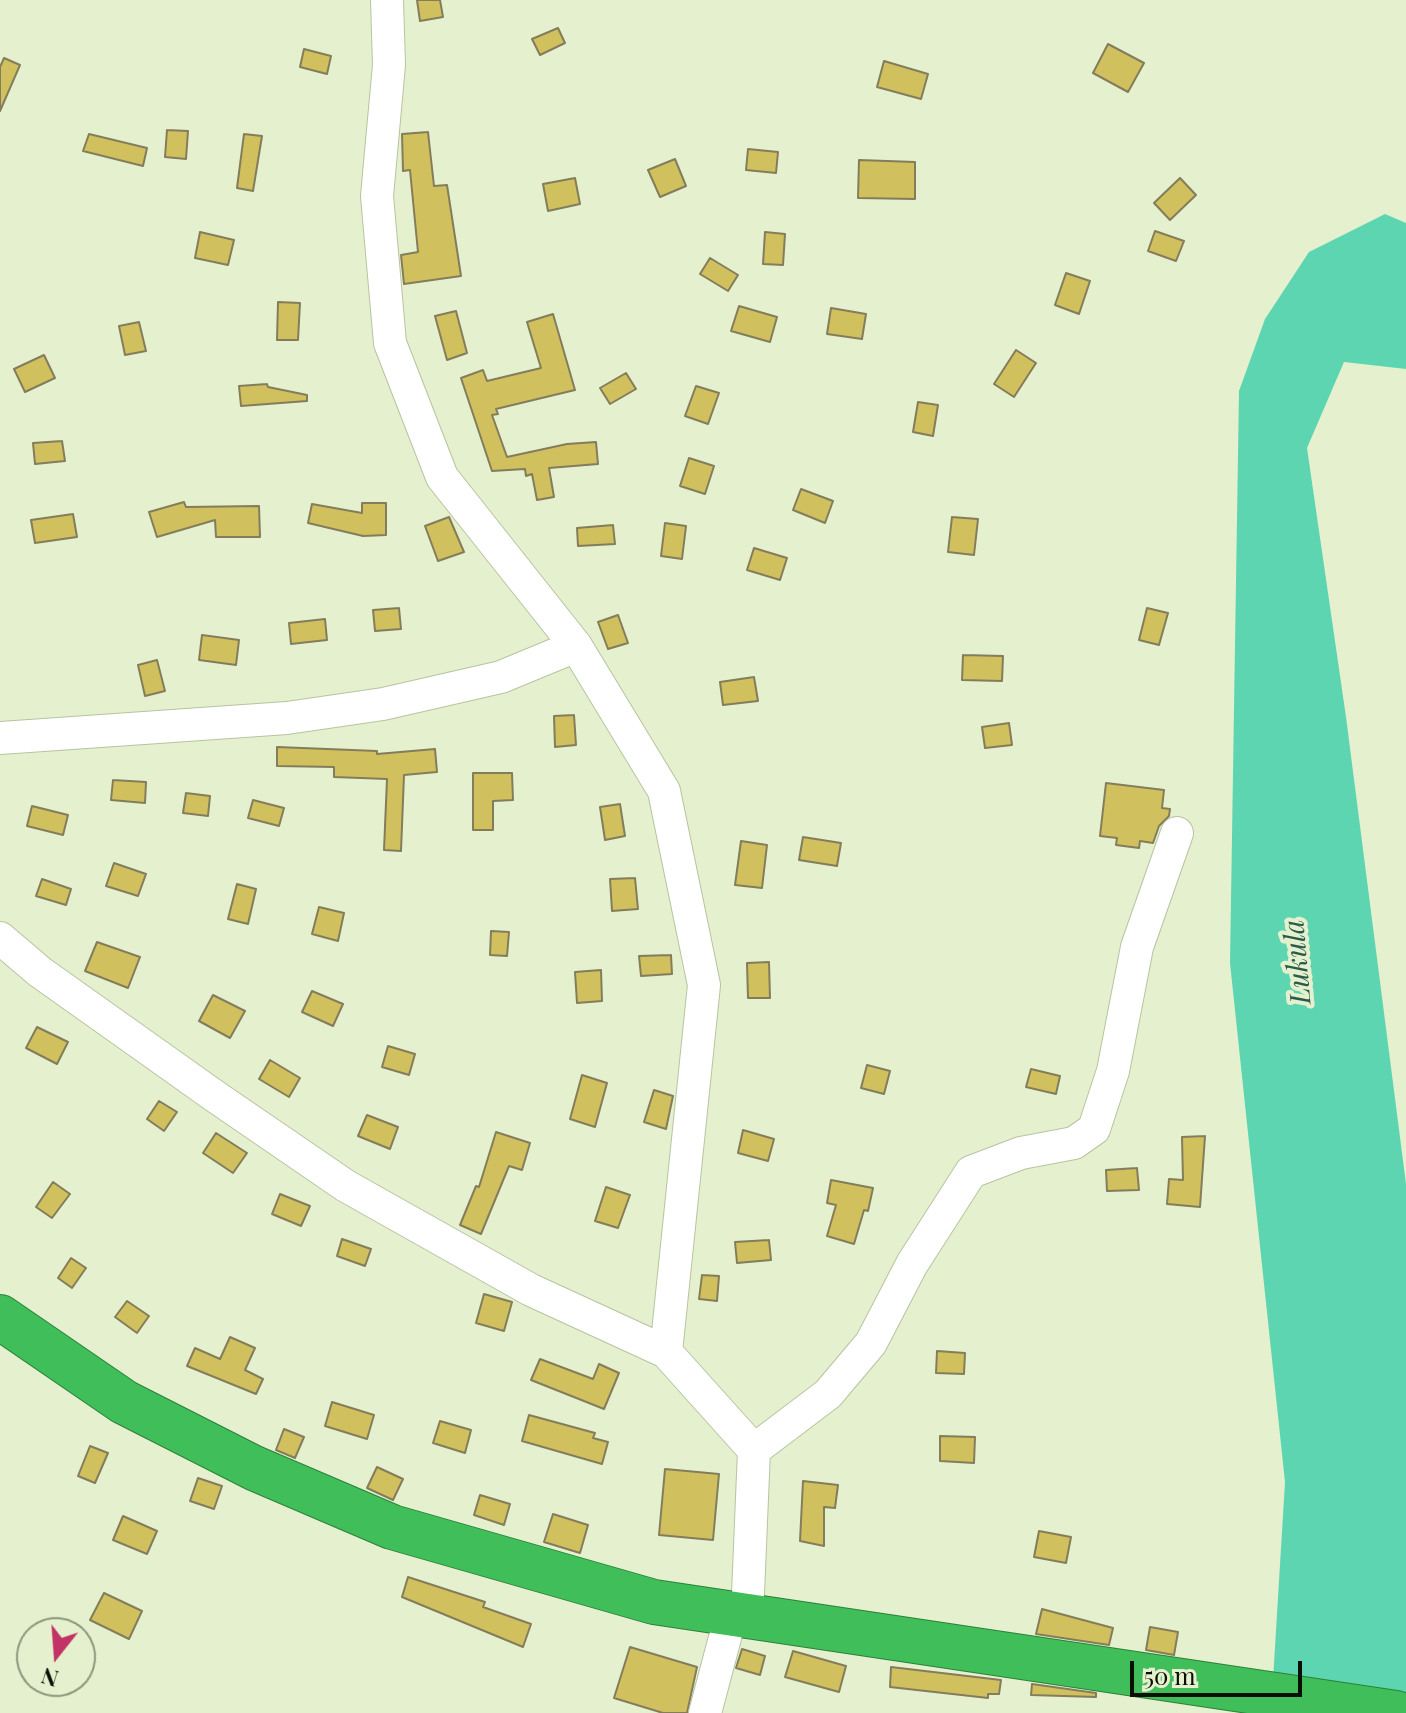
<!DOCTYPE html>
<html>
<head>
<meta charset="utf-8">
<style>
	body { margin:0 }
	#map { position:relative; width:1406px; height:1713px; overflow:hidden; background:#e5f1ce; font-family:"Playfair Display",serif }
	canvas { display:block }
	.north { position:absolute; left:16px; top:1617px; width:80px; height:80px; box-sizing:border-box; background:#e5f1ce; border:2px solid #8d967d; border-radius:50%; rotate:197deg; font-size:22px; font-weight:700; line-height:32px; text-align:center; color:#0a0e03 }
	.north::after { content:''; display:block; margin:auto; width:28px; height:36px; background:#c13465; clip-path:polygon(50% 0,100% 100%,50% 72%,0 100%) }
	.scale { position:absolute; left:1130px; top:1661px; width:172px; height:36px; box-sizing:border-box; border:4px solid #0a0e03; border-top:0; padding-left:10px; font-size:24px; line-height:28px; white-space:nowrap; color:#0a0e03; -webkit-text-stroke:6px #e5f1ce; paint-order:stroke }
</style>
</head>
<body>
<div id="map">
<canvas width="1406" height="1713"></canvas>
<div class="north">N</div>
<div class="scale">50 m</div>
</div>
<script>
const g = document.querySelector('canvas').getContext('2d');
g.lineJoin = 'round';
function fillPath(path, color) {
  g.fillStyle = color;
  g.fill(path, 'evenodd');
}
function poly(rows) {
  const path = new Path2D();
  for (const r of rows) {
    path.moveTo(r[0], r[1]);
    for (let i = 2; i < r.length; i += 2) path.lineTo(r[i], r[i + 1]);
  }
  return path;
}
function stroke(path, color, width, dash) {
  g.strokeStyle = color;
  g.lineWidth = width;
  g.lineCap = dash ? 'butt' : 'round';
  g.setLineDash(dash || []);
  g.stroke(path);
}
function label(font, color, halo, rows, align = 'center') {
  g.font = font + ' "Playfair Display",serif';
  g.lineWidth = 8;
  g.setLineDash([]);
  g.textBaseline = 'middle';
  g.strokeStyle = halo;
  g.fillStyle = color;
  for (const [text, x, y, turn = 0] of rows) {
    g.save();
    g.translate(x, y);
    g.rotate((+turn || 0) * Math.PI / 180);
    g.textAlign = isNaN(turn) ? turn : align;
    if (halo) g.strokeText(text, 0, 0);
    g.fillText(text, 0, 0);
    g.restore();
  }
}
fillPath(poly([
	[1385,214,1406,223,1406,369,1344,362,1307,448,1346,717,1406,1184,1406,1713,1271,1713,1285,1482,1230,963,1239,391,1265,319,1309,252]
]), '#5dd5b1');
const building = poly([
	[417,0,440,0,443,17,420,21,417,0],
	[558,28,565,43,540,55,532,39,558,28],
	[1108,44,1144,63,1128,92,1093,73,1108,44],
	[304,49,331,56,327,74,300,67,304,49],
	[4,58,20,65,0,111,0,67,4,58],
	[884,61,928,74,921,99,877,87,884,61],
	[167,130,188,131,186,159,165,157,167,130],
	[428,132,434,186,447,185,461,276,404,284,401,255,418,252,410,170,403,171,402,134,428,132],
	[89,134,147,148,143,166,83,151,89,134],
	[244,134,262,136,253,191,237,188,244,134],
	[748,149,778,152,776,173,746,170,748,149],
	[675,159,686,186,660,197,648,170,675,159],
	[859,160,915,162,915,199,858,198,859,160],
	[575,178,580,204,548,211,543,184,575,178],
	[1180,178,1196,195,1170,220,1154,203,1180,178],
	[1155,231,1184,241,1176,261,1148,251,1155,231],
	[200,232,234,240,228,265,195,258,200,232],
	[765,232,785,234,783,265,763,264,765,232],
	[710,258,738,275,728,291,700,274,710,258],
	[1066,273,1090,281,1079,314,1055,305,1066,273],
	[278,302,300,303,298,340,277,340,278,302],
	[739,306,777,317,770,342,731,331,739,306],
	[831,308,866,314,862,339,827,334,831,308],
	[456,311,467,353,447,360,435,316,456,311],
	[553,314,575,390,496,409,498,414,492,415,507,457,567,444,596,442,598,464,549,468,554,497,537,500,532,474,526,476,525,469,492,471,461,378,483,370,487,381,541,368,527,322,553,314],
	[139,322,146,351,125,355,119,326,139,322],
	[1016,350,1036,363,1014,397,994,384,1016,350],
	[44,355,55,378,25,392,14,369,44,355],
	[626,373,636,389,610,404,600,388,626,373],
	[267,384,268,387,307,395,307,401,241,406,239,386,267,384],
	[696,386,719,393,708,424,685,416,696,386],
	[918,402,938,405,933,436,913,432,918,402],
	[62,441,65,461,35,464,33,443,62,441],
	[689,458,714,466,705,494,680,486,689,458],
	[801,489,833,501,825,523,793,510,801,489],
	[184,502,186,507,259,506,260,537,216,537,215,520,157,537,149,512,184,502],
	[362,503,386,503,386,535,363,536,308,523,312,504,362,513,362,503],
	[73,514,77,537,35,543,31,520,73,514],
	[449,517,464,552,438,561,425,526,449,517],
	[952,517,978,519,974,555,948,552,952,517],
	[665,523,686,526,682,559,661,556,665,523],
	[613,525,615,544,578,546,577,528,613,525],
	[754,548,787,558,780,580,747,570,754,548],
	[399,608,401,629,375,631,373,610,399,608],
	[1147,608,1168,613,1159,645,1139,640,1147,608],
	[618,615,628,643,608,649,598,622,618,615],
	[325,619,327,640,291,644,289,623,325,619],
	[202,635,239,640,236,665,199,660,202,635],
	[963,655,1003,656,1002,681,962,680,963,655],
	[157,660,165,691,145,696,138,665,157,660],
	[754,677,758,701,723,705,720,682,754,677],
	[574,715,576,745,555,747,554,716,574,715],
	[1009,723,1012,745,985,748,982,727,1009,723],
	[277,747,377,751,377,754,435,749,437,772,404,775,401,851,384,850,387,779,334,777,334,767,277,766,277,747],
	[473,773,512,773,513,800,493,801,493,830,473,830,473,773],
	[113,780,146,782,145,803,111,800,113,780],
	[1106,783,1164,790,1162,808,1170,809,1169,816,1159,826,1153,843,1140,841,1139,848,1116,845,1117,838,1100,836,1106,783],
	[186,793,210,796,208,816,183,813,186,793],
	[253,800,284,808,279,826,248,818,253,800],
	[620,804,625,836,605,840,600,807,620,804],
	[32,806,68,815,63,835,27,826,32,806],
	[803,837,841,843,837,866,799,860,803,837],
	[741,841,767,845,762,888,735,885,741,841],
	[114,863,146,874,138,896,106,886,114,863],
	[635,878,638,909,612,911,610,879,635,878],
	[42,879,71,889,66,905,36,896,42,879],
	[237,884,256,889,248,924,228,919,237,884],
	[319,907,344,913,338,941,312,934,319,907],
	[491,931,509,932,507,956,490,955,491,931],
	[97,942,140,957,128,988,85,971,97,942],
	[671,955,672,974,641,976,639,956,671,955],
	[769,962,770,998,748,998,747,963,769,962],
	[601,970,602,1001,577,1003,575,972,601,970],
	[312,991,343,1004,333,1026,302,1012,312,991],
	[213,995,245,1011,230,1038,199,1021,213,995],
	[37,1027,68,1042,57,1064,26,1048,37,1027],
	[388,1046,415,1054,409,1075,382,1067,388,1046],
	[270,1060,300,1078,289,1097,259,1079,270,1060],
	[867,1065,890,1071,884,1094,861,1088,867,1065],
	[1031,1069,1060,1076,1056,1094,1026,1087,1031,1069],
	[582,1075,607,1083,595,1127,570,1119,582,1075],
	[654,1090,673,1096,666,1129,644,1122,654,1090],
	[159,1101,177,1112,164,1131,147,1119,159,1101],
	[367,1115,398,1127,390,1149,358,1136,367,1115],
	[743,1130,774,1139,768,1161,738,1153,743,1130],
	[496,1132,530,1143,522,1170,509,1166,481,1234,460,1225,476,1186,479,1187,496,1132],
	[216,1133,247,1153,233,1173,203,1153,216,1133],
	[1205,1136,1200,1207,1167,1204,1169,1179,1183,1180,1182,1137,1205,1136],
	[1137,1168,1139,1190,1107,1191,1106,1170,1137,1168],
	[831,1180,873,1188,868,1211,864,1210,854,1244,827,1236,836,1205,827,1203,831,1180],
	[53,1182,70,1194,52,1218,36,1207,53,1182],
	[606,1187,630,1195,618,1228,595,1221,606,1187],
	[280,1194,310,1206,301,1226,272,1214,280,1194],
	[342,1239,371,1249,365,1266,337,1256,342,1239],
	[769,1240,771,1260,737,1263,735,1242,769,1240],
	[71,1258,86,1268,72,1288,58,1278,71,1258],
	[702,1275,719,1276,717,1301,699,1299,702,1275],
	[484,1294,512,1302,504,1331,476,1323,484,1294],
	[127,1301,149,1316,137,1333,115,1317,127,1301],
	[230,1337,255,1348,245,1370,263,1379,256,1394,187,1366,195,1348,220,1359,230,1337],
	[937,1351,965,1353,964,1374,936,1373,937,1351],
	[540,1359,593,1379,599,1364,619,1373,604,1409,531,1380,540,1359],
	[332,1402,374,1415,367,1439,325,1426,332,1402],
	[529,1415,595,1433,593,1438,608,1442,602,1464,522,1441,529,1415],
	[440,1421,471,1430,465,1453,433,1443,440,1421],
	[284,1429,304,1437,295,1458,276,1450,284,1429],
	[940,1436,975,1437,974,1463,940,1461,940,1436],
	[90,1446,108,1453,95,1483,78,1476,90,1446],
	[377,1467,403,1479,393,1500,367,1488,377,1467],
	[665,1469,719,1474,713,1540,659,1535,665,1469],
	[198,1478,222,1486,214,1509,190,1501,198,1478],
	[803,1481,838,1485,835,1508,824,1507,824,1546,800,1541,803,1481],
	[480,1495,510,1504,504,1525,474,1515,480,1495],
	[553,1514,588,1525,580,1553,544,1542,553,1514],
	[123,1516,157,1531,147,1554,113,1540,123,1516],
	[1039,1531,1071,1537,1066,1563,1034,1557,1039,1531],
	[408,1577,485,1602,483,1607,531,1624,523,1647,402,1597,408,1577],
	[104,1593,142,1611,129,1639,90,1620,104,1593],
	[1042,1609,1113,1628,1109,1645,1036,1634,1042,1609],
	[1150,1627,1178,1632,1174,1655,1146,1650,1150,1627],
	[630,1647,697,1667,687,1713,663,1713,614,1698,630,1647],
	[742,1649,765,1656,760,1675,736,1668,742,1649],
	[793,1651,846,1666,839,1692,785,1677,793,1651],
	[891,1667,1001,1680,999,1694,988,1694,988,1698,890,1687,891,1667],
	[1032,1684,1096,1693,1096,1697,1031,1695,1032,1684]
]);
fillPath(building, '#d1c05e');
stroke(building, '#837d5b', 2);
const minor = poly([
	[387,0,389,65,377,196,390,343,442,477,576,646,664,791,704,985,666,1352,754,1450,747,1618],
	[0,738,287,718,383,704,501,677,576,646],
	[0,938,40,972,216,1097,346,1186,531,1290,666,1352],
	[754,1450,828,1394,871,1343,912,1264,971,1172,1021,1153,1074,1143,1094,1129,1113,1071,1137,947,1177,833],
	[705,1713,731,1615]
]);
const highway = poly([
	[0,1317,124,1402,254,1468,392,1527,654,1602,1396,1713]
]);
stroke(minor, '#b7c3a1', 34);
stroke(highway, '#2c803b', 46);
stroke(minor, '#fff', 32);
stroke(highway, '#3fbe59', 44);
label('italic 28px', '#295b4b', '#e5f1ce', [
	["Lukula",1298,962,-95]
]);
</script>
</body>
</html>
